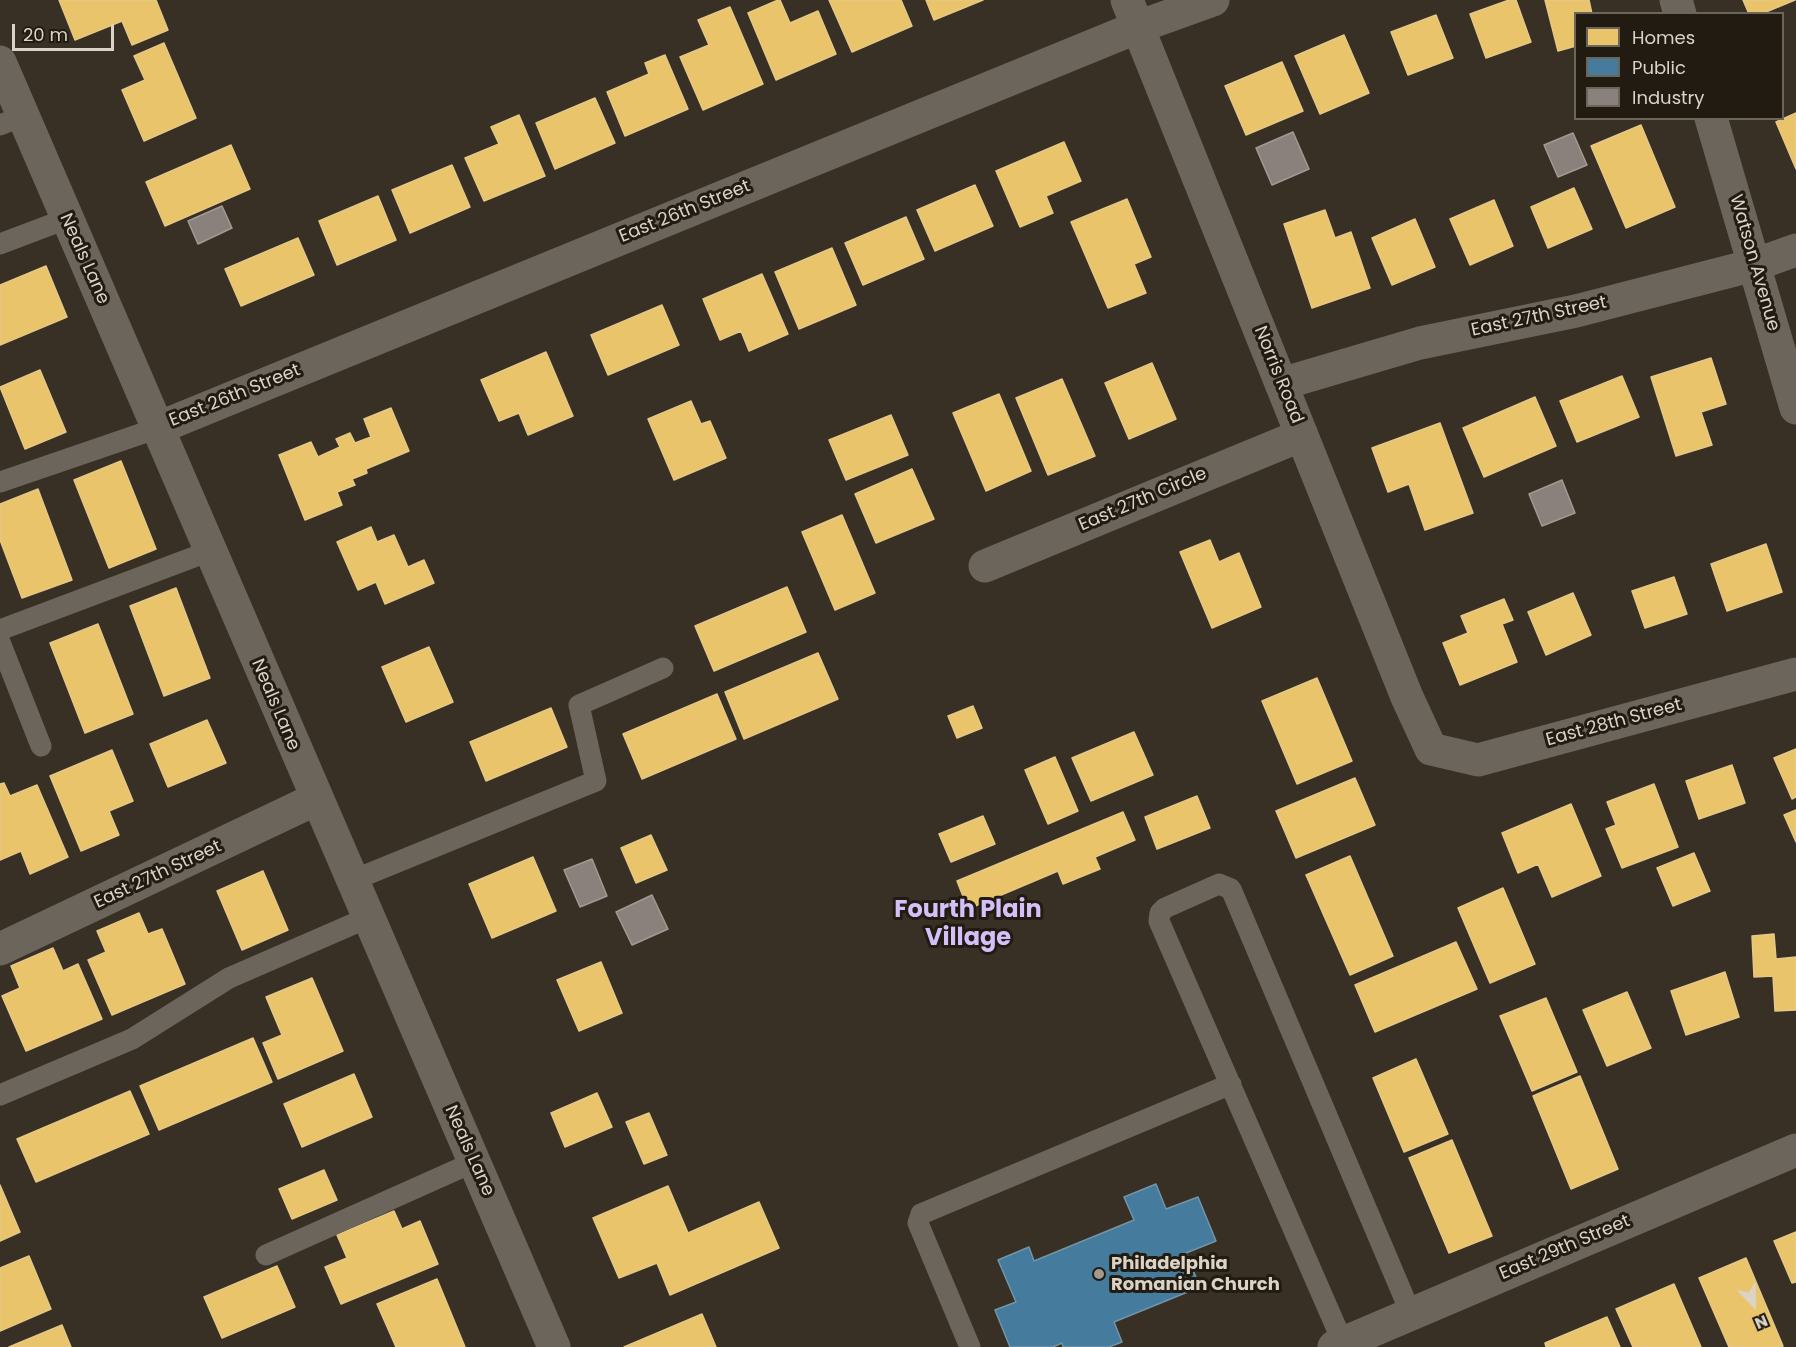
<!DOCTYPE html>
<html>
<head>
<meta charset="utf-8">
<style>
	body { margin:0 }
	#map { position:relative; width:1796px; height:1347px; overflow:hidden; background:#383024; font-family:Poppins,sans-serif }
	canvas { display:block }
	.legend { position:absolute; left:1574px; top:12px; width:210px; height:108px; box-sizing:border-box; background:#211b12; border:2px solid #6b655a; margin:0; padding:8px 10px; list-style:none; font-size:18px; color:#dbd3c6 }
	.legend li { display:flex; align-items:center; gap:12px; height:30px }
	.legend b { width:30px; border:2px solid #6b655a }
	.north { position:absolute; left:1724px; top:1275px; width:60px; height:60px; -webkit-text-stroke:4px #211b12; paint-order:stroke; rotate:157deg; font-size:16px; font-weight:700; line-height:24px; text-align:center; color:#dbd3c6 }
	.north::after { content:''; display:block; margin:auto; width:21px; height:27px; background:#dbd3c6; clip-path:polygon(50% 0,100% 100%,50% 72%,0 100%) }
	.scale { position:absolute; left:12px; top:24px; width:102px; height:27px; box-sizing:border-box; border:3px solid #dbd3c6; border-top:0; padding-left:8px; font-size:18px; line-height:21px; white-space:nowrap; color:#dbd3c6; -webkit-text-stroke:4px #211b12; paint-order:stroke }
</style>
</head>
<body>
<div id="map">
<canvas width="1796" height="1347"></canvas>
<ul class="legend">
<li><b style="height:16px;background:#e9c46a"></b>Homes</li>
<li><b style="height:16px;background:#457b9d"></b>Public</li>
<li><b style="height:16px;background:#8a817c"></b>Industry</li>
</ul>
<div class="north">N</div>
<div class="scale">20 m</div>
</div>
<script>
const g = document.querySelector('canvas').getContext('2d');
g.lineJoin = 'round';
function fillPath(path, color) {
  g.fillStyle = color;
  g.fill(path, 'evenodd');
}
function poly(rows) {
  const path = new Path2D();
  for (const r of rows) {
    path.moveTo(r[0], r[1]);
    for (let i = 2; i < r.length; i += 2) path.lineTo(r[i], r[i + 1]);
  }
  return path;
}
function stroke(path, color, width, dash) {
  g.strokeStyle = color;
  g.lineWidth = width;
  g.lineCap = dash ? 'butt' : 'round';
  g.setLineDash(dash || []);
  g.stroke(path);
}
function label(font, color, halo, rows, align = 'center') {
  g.font = font + ' Poppins,sans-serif';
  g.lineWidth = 6;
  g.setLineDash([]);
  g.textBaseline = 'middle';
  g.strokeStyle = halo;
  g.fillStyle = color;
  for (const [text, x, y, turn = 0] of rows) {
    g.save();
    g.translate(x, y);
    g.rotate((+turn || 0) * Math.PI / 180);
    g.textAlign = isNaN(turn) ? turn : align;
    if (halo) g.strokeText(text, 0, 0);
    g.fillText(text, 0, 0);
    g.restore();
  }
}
const homes = poly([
	[59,0,156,0,168,30,132,45,122,21,75,40,59,0],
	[778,0,780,0,790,23,818,11,836,54,776,80,748,13,778,0],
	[829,0,901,0,912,26,852,52,829,0],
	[926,0,983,0,934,20,926,0],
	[1509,0,1516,0,1531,42,1486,58,1470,14,1509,0],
	[1545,0,1589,0,1592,14,1576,14,1576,46,1558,51,1545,0],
	[1743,0,1795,0,1761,14,1749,14,1743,0],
	[730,7,763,84,703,110,680,57,709,45,698,20,730,7],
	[1436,15,1453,58,1408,75,1391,32,1436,15],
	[1344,35,1369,93,1320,114,1295,56,1344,35],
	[164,43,196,118,144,141,122,90,145,80,134,56,164,43],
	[665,55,688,109,625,136,607,92,649,74,645,63,665,55],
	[1282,62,1303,111,1246,135,1225,86,1282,62],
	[595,98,615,143,555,169,536,123,595,98],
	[1796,113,1796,169,1776,122,1796,113],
	[519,115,545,176,484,201,465,158,499,144,491,127,519,115],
	[1641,125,1675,207,1626,228,1591,146,1641,125],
	[1064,142,1081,181,1046,196,1053,213,1020,227,996,171,1064,142],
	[231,145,250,189,165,226,146,182,231,145],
	[452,165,470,207,410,233,392,190,452,165],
	[975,185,993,226,935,251,917,210,975,185],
	[1574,188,1592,229,1548,248,1531,207,1574,188],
	[378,196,396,240,337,265,319,221,378,196],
	[1127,199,1151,257,1134,264,1146,293,1108,308,1071,222,1127,199],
	[1494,200,1513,246,1470,265,1450,219,1494,200],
	[1325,210,1335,238,1351,232,1370,288,1312,308,1284,224,1325,210],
	[906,217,924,259,863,285,845,243,906,217],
	[1415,219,1435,267,1392,285,1372,238,1415,219],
	[298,238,314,275,241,306,225,269,298,238],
	[832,248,856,305,799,329,775,272,832,248],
	[46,266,67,317,0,345,0,285,46,266],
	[762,274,788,334,749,351,741,331,720,340,703,299,762,274],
	[662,305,679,345,608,375,591,335,662,305],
	[546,352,573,416,528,435,519,413,499,421,481,380,546,352],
	[1711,358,1726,404,1701,412,1712,445,1676,456,1651,377,1711,358],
	[1152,363,1176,419,1129,439,1105,383,1152,363],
	[40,370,66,432,25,449,0,387,40,370],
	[1622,376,1639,417,1577,442,1560,401,1622,376],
	[1062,379,1095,456,1048,475,1016,398,1062,379],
	[999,394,1031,471,986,491,953,413,999,394],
	[1535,397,1556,446,1484,477,1463,428,1535,397],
	[691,401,701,424,710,421,726,458,674,480,648,419,691,401],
	[391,408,409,451,366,469,367,473,352,479,355,485,337,492,342,505,305,520,279,455,311,442,318,457,340,447,336,439,350,433,355,443,371,437,364,419,391,408],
	[891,415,908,455,846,480,829,440,891,415],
	[1440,423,1473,513,1425,530,1409,484,1388,492,1372,448,1440,423],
	[121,461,156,549,109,568,74,480,121,461],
	[912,469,934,519,876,543,855,494,912,469],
	[38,489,72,580,22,598,0,540,0,504,38,489],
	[842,515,875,593,835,610,802,532,842,515],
	[371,527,377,542,394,535,408,567,424,560,434,583,385,604,376,582,358,590,337,542,371,527],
	[1210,540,1219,562,1239,553,1261,607,1212,628,1180,552,1210,540],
	[1766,544,1782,592,1727,611,1711,564,1766,544],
	[1674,577,1687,614,1645,628,1632,591,1674,577],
	[787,587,806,632,714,671,695,626,787,587],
	[176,588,210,678,164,696,130,606,176,588],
	[1573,593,1591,635,1546,655,1528,612,1573,593],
	[1504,599,1513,620,1502,624,1517,662,1460,685,1443,643,1468,633,1461,616,1504,599],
	[98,624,133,714,85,733,50,643,98,624],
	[429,647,453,702,406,722,382,667,429,647],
	[818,653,838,699,744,739,725,692,818,653],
	[1317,678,1352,761,1297,784,1262,701,1317,678],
	[717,694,736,739,642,779,623,734,717,694],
	[973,706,982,728,957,738,948,716,973,706],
	[551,708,567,747,486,781,470,742,551,708],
	[207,720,226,763,168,787,150,744,207,720],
	[1134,732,1153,775,1091,801,1072,758,1134,732],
	[1796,749,1796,797,1792,799,1774,758,1796,749],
	[112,750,133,801,109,811,119,835,81,851,50,776,112,750],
	[1055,757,1078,811,1048,824,1025,770,1055,757],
	[1732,765,1745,803,1699,819,1686,781,1732,765],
	[1355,778,1375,825,1296,858,1276,811,1355,778],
	[4,783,10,796,37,785,68,857,30,874,21,851,0,860,0,784,4,783],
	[1654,784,1678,847,1622,868,1606,829,1616,825,1607,802,1654,784],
	[1197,796,1210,828,1157,849,1145,817,1197,796],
	[1571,804,1601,876,1552,897,1538,864,1518,873,1502,833,1571,804],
	[1796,810,1796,842,1784,815,1796,810],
	[1123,812,1135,840,1095,857,1100,869,1063,884,1058,871,968,909,957,881,1123,812],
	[983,816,995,844,951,862,939,834,983,816],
	[651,835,667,870,636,883,621,848,651,835],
	[1694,853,1710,891,1673,906,1657,868,1694,853],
	[1350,856,1393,956,1350,975,1306,875,1350,856],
	[533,857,556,911,492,938,469,884,533,857],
	[263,871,288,930,242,950,217,891,263,871],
	[1503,888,1535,964,1490,983,1458,908,1503,888],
	[139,913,148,934,162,929,185,984,112,1015,88,960,106,952,97,931,139,913],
	[1774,934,1776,959,1796,957,1796,1010,1775,1011,1773,976,1754,977,1752,936,1774,934],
	[1456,942,1477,989,1375,1032,1355,985,1456,942],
	[53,948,63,971,78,964,102,1019,26,1051,2,996,20,988,11,966,53,948],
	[601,962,622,1013,579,1031,557,980,601,962],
	[1725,972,1739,1017,1686,1035,1671,991,1725,972],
	[312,978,343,1051,278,1079,263,1043,282,1035,266,997,312,978],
	[1627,992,1651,1048,1607,1066,1583,1010,1627,992],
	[1546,998,1577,1072,1532,1091,1500,1016,1546,998],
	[253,1038,272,1082,159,1130,140,1086,253,1038],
	[1416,1059,1448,1134,1404,1152,1373,1078,1416,1059],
	[354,1074,372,1117,302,1147,284,1104,354,1074],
	[1580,1076,1618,1169,1571,1189,1533,1096,1580,1076],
	[130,1091,149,1134,36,1182,17,1139,130,1091],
	[597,1093,612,1127,565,1147,551,1113,597,1093],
	[649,1113,667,1155,644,1164,626,1122,649,1113],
	[1452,1140,1492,1236,1449,1253,1409,1158,1452,1140],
	[324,1170,337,1200,292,1219,279,1189,324,1170],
	[0,1185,20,1232,0,1241,0,1185],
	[668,1186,688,1233,759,1202,779,1248,670,1295,657,1263,619,1278,593,1218,668,1186],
	[394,1211,402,1229,420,1221,438,1264,341,1304,325,1267,347,1258,337,1235,394,1211],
	[1796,1232,1796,1282,1792,1283,1774,1241,1796,1232],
	[29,1256,51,1309,0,1331,0,1268,29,1256],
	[1746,1258,1783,1346,1781,1347,1729,1347,1699,1278,1746,1258],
	[277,1266,295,1307,222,1338,204,1297,277,1266],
	[437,1279,465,1347,396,1347,377,1304,437,1279],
	[1674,1284,1701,1347,1633,1347,1616,1309,1674,1284],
	[702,1314,716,1347,624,1347,702,1314],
	[1607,1317,1620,1347,1546,1347,1545,1343,1607,1317],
	[62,1325,71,1347,9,1347,62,1325]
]);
fillPath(homes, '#e9c46a');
stroke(homes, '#e5c886', 1.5);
const public = poly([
	[1156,1184,1166,1209,1198,1197,1216,1241,1186,1253,1200,1287,1114,1322,1122,1342,1109,1347,1063,1347,1062,1343,1053,1347,1010,1347,995,1310,1016,1302,998,1260,1029,1247,1034,1261,1134,1220,1124,1197,1156,1184]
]);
fillPath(public, '#457b9d');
stroke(public, '#7295a9', 1.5);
const industry = poly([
	[1293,132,1309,169,1272,185,1256,148,1293,132],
	[1573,133,1587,165,1558,177,1544,145,1573,133],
	[222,206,232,228,198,244,188,221,222,206],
	[1562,480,1575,513,1542,526,1529,494,1562,480],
	[592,859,607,896,580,907,564,870,592,859],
	[652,895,668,929,632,945,616,912,652,895]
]);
fillPath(industry, '#8a817c');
stroke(industry, '#a29a92', 1.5);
stroke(poly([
	[0,125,23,116],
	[0,244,66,219],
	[0,482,158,428],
	[0,630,210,551],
	[0,642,41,746],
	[351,881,596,781,579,705,663,668],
	[0,1095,132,1039,229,978,367,918],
	[266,1255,474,1162],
	[1343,1343,1159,921,1160,913,1165,908,1219,884,1231,889,1411,1314],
	[970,1347,918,1223,921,1214,1231,1084]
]), '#6b655c', 21);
stroke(poly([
	[1127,0,1407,697,1431,749,1478,760,1796,674],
	[1676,0,1680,14],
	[0,62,554,1347],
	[1711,118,1796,408],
	[1281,384,1420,343,1576,311,1754,265,1796,250],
	[158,428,1138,27,1213,0],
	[985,566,1302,435],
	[0,949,316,799],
	[1334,1347,1796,1150]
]), '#6b655c', 33);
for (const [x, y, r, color] of [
	[1099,1274,6,"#a29a8d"]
]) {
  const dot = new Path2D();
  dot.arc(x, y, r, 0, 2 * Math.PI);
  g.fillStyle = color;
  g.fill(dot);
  stroke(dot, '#211b12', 2);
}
label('18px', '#dbd3c6', '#211b12', [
	["East 26th Street",685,212,-22],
	["Neals Lane",84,259,66],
	["Watson Avenue",1754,263,74],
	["East 27th Street",1539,317,-12],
	["Norris Road",1278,375,68],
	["East 26th Street",235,396,-22],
	["East 27th Circle",1143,500,-23],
	["Neals Lane",275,705,67],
	["East 28th Street",1614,723,-15],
	["East 27th Street",158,875,-25],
	["Neals Lane",469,1151,66],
	["East 29th Street",1565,1248,-23]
]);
label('bold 18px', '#dbd3c6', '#211b12', [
	["Philadelphia",1111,1264],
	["Romanian Church",1111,1285]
], 'left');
label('bold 24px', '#d4c0f9', '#211b12', [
	["Fourth Plain",968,911],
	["Village",968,939]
]);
</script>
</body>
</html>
